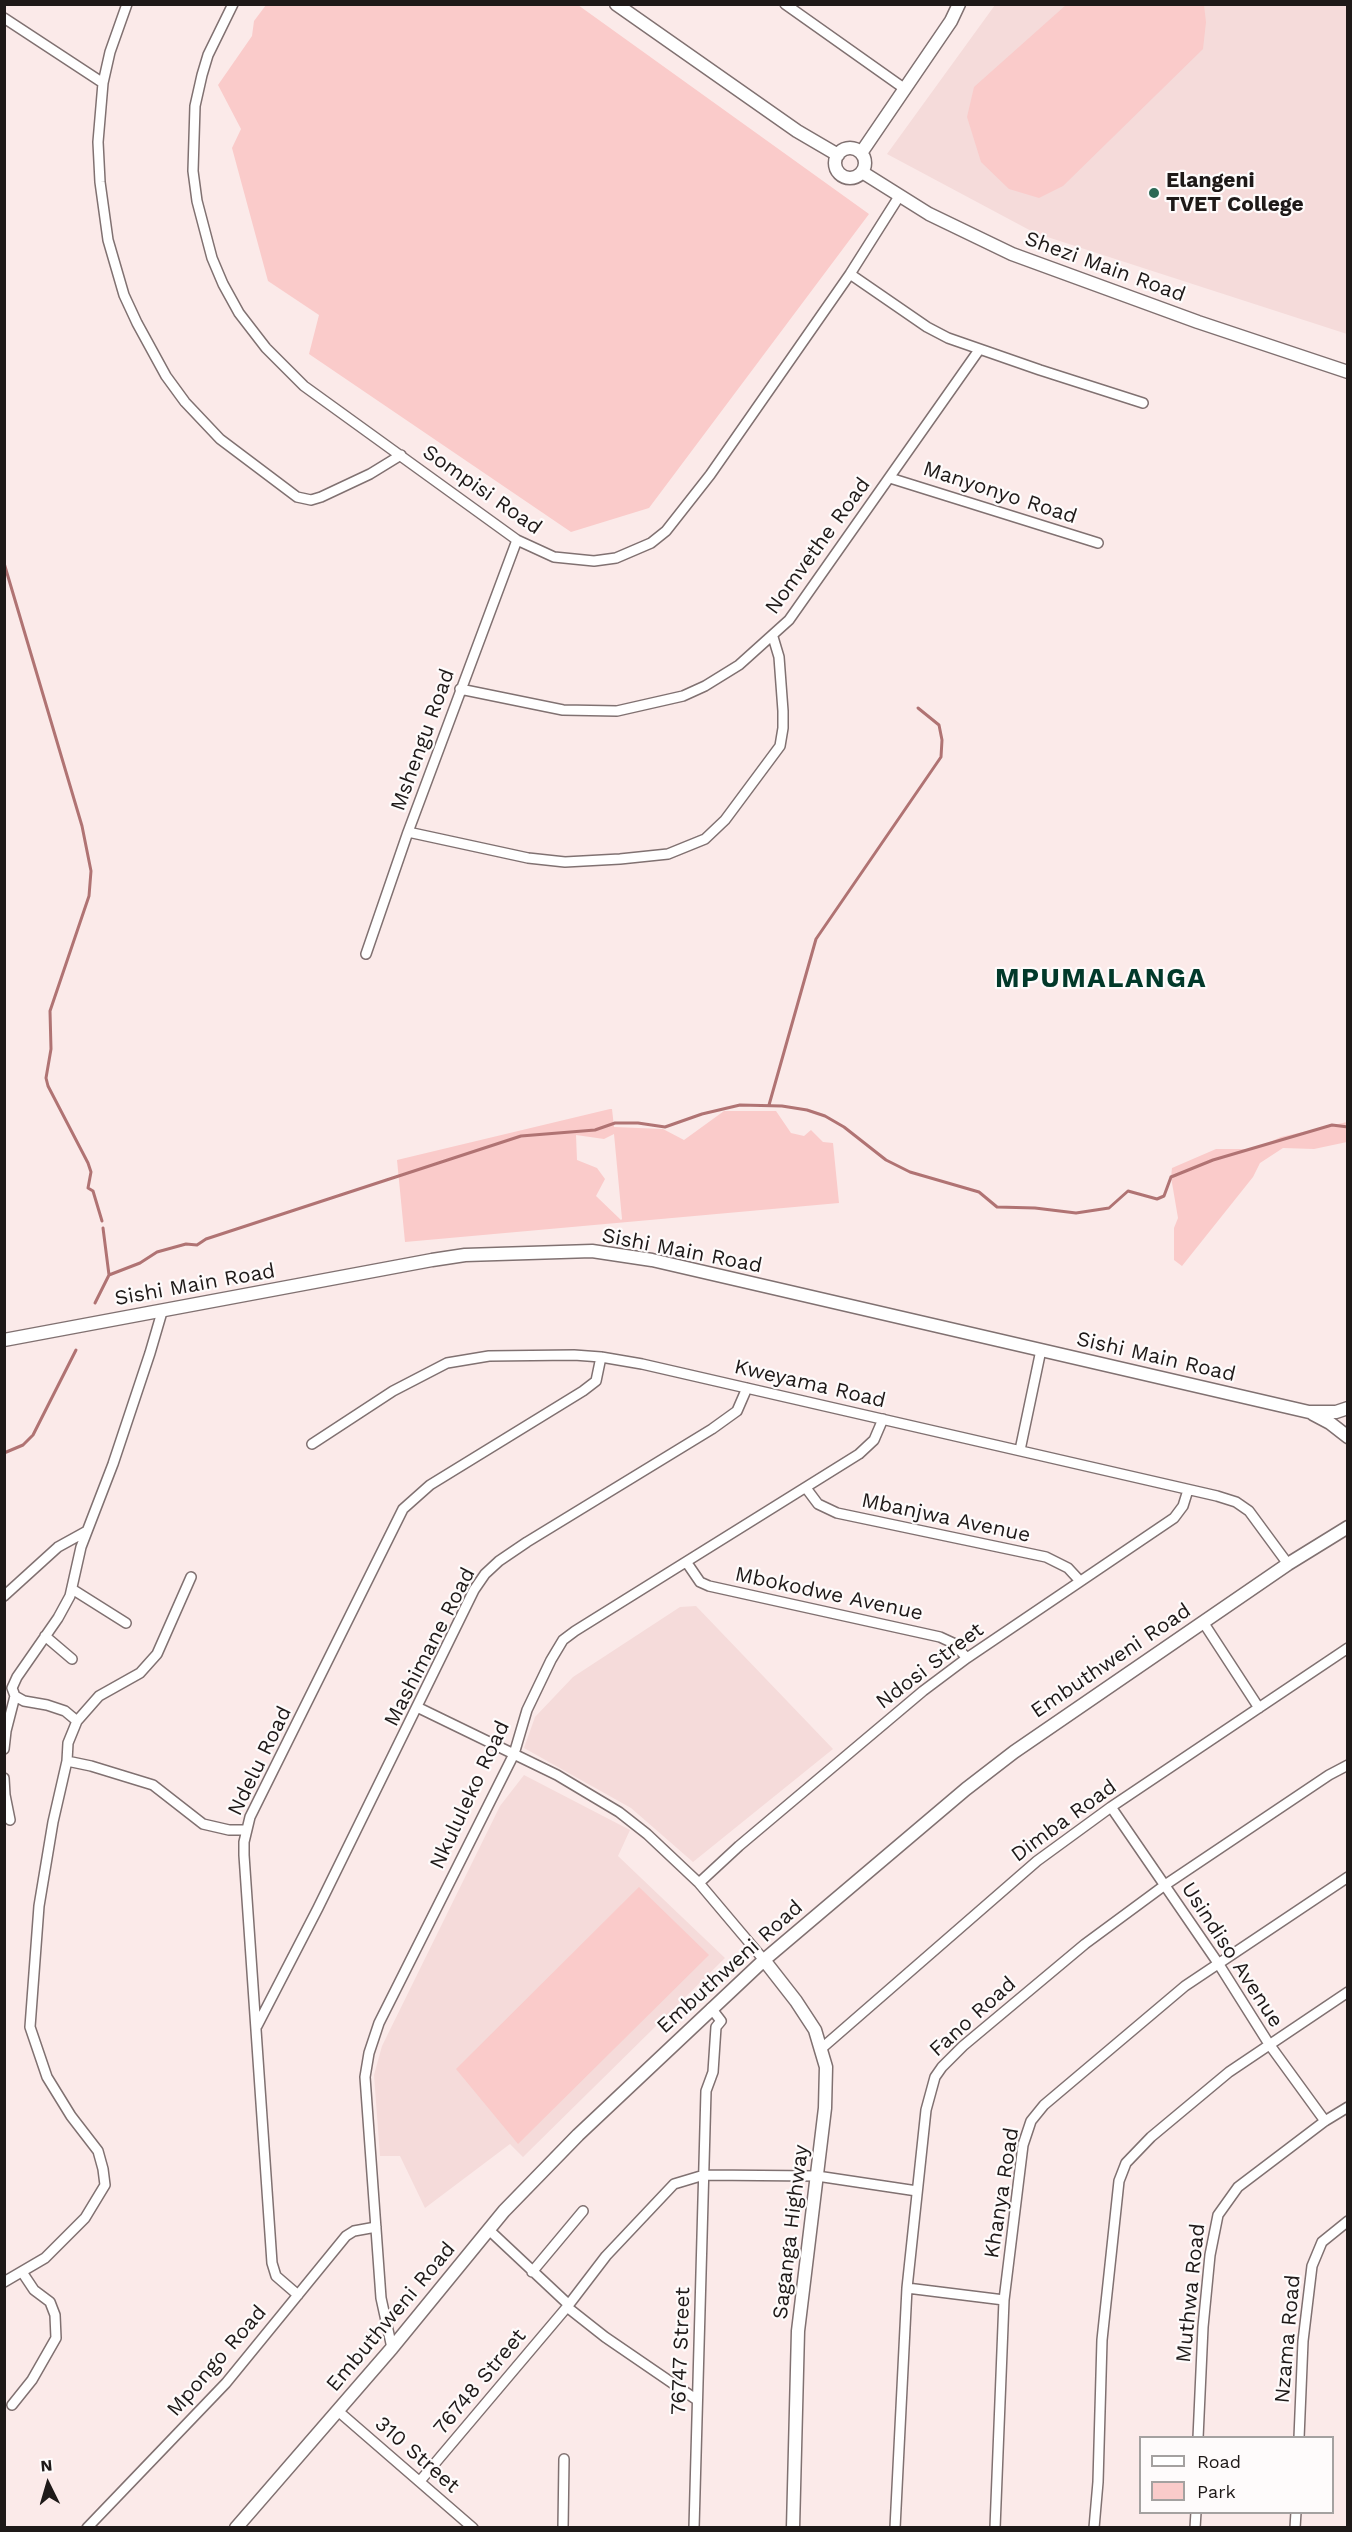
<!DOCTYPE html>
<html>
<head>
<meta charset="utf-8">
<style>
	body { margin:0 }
	#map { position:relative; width:1352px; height:2532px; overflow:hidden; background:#fbeae9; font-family:"Work Sans",sans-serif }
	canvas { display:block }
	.frame { position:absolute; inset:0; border:6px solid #1e1918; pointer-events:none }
	.legend { position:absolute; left:1139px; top:2436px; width:195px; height:78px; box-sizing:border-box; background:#fefbfb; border:2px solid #a4a1a0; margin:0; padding:8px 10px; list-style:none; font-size:18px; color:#1e1918 }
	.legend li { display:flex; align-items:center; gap:12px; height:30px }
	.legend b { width:30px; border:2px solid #a4a1a0 }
	.north { position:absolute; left:18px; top:2454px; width:60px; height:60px; -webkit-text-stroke:4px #fefbfb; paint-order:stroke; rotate:355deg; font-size:16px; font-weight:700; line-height:24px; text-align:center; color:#1e1918 }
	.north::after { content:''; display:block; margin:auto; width:21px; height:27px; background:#1e1918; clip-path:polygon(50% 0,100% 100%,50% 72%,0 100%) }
</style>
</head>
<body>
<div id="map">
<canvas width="1352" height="2532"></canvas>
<div class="frame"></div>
<ul class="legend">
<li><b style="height:8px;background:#fff"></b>Road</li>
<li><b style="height:16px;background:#facbca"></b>Park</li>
</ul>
<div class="north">N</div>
</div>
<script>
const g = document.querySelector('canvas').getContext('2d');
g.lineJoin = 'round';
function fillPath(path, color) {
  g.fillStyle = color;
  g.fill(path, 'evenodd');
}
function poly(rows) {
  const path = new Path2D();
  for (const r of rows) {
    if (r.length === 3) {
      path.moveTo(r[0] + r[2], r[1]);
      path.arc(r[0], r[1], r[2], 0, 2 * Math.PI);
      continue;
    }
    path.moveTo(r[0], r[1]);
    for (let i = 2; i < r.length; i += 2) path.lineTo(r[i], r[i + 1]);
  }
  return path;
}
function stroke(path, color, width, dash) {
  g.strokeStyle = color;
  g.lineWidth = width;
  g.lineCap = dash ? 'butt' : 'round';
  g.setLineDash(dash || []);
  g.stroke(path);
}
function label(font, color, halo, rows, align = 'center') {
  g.font = font + ' "Work Sans",sans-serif';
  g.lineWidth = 4.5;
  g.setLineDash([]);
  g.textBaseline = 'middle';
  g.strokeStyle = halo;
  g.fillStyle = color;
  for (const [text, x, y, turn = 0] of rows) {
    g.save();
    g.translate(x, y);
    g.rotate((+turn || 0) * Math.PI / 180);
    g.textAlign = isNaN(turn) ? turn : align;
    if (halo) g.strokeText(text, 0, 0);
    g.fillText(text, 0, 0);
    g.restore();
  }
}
fillPath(poly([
	[995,5,1347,5,1347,334,1035,233,887,154],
	[696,1606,833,1749,693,1862,631,1808,524,1748,535,1717,573,1677,680,1607],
	[524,1775,630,1830,618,1856,725,1958,523,2157,510,2144,425,2208,400,2156,380,2156,374,2075,382,2046,500,1806]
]), '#f5dbda');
fillPath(poly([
	[266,5,578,5,869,214,649,508,571,532,309,354,319,315,268,281,232,148,241,129,218,85,252,36,254,21],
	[1066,5,1204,5,1206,22,1203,49,1063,186,1039,198,1009,189,981,162,967,117,974,87],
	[610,1109,612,1109,614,1127,663,1129,684,1140,724,1111,776,1111,791,1133,804,1136,811,1130,823,1142,833,1143,839,1203,405,1242,397,1160],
	[614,1134,622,1219,621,1220,596,1196,605,1179,597,1168,577,1160,576,1135,604,1139],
	[1347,1122,1347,1142,1314,1149,1283,1148,1260,1163,1253,1177,1182,1266,1174,1260,1174,1228,1178,1218,1171,1177,1172,1168,1216,1149,1254,1149,1281,1137],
	[639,1887,709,1955,518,2144,456,2069]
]), '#facbca');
stroke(poly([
	[4,563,82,826,91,871,89,896,50,1011,51,1049,46,1078,48,1086,88,1163,91,1172,88,1188,93,1191,102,1221],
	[769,1105,816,939,941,757,942,740,939,725,918,708],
	[109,1275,140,1263,157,1252,186,1244,197,1245,206,1239,521,1136,595,1130,615,1123,638,1123,665,1127,702,1114,740,1105,782,1106,807,1110,825,1116,844,1127,886,1160,910,1172,979,1192,997,1207,1035,1208,1076,1213,1109,1208,1128,1191,1157,1199,1164,1196,1171,1177,1213,1160,1332,1125,1348,1127],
	[95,1303,109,1275,103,1228],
	[4,1453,23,1445,33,1435,76,1350]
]), '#b07373', 3);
const minor = poly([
	[127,4,110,52,103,83,98,142,100,182,108,240,124,295,137,323,166,376,185,402,220,439,297,497,311,500,321,497,370,474,401,455],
	[233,4,208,55,202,75,195,106,193,171,197,201,212,258,223,284,239,313,266,348,304,386,517,540,554,557,594,561,616,558,651,543,666,531,710,475,850,274,900,195],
	[785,4,905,89],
	[4,18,103,83],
	[850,274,927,327,948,338,1040,370,1143,403],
	[890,478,1098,543],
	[460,689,563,710,617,711,683,696,705,686,739,665,789,620,979,350],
	[408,832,528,858,565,862,620,859,668,854,705,839,725,820,780,746,783,728,783,711,779,657,773,637],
	[366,954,408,832,517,540],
	[312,1444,393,1391,447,1363,489,1356,574,1355,601,1357,642,1364,1217,1496,1236,1502,1249,1511,1288,1564],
	[1020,1450,1041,1350],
	[806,1488,818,1504,837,1513,1046,1557,1068,1568,1080,1581],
	[687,1563,700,1582,709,1586,940,1637,953,1643,967,1658],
	[72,1589,126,1623],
	[4,1596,58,1547,87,1531],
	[1203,1622,1259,1708],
	[45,1636,72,1659],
	[419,1708,557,1775,619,1812,647,1834,699,1883,764,1960],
	[77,1721,65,1711,47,1705,24,1701,15,1696,12,1688,17,1677,58,1618,70,1596,81,1547,113,1464,150,1353,162,1312],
	[4,1749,6,1731,15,1696],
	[67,1761,68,1743,77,1721,99,1696,140,1673,157,1654,191,1577],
	[4,1778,5,1795,10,1820],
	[1111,1807,1218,1963,1269,2044,1325,2121],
	[699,1883,739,1846,923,1691,967,1658,1174,1518,1183,1506,1188,1490],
	[257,2026,318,1908,474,1590,485,1574,499,1561,527,1542,712,1429,737,1411,747,1388],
	[822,2048,1037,1861,1111,1807,1348,1648],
	[489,2230,569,2305],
	[532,2272,583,2211],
	[4,2282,45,2258,85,2218,105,2185,103,2169,98,2151,71,2116,47,2077,30,2027,39,1906,53,1822,67,1761,91,1766,153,1785,203,1824,229,1830,246,1830],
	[907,2288,1004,2300],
	[298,2295,276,2276,272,2263,244,1855,244,1842,250,1817,403,1509,430,1485,583,1391,596,1381,601,1357],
	[567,2307,605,2337,697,2400],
	[392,2348,381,2298,365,2077,369,2053,379,2023,514,1754,527,1710,551,1660,563,1640,575,1631,859,1454,874,1440,883,1419],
	[12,2405,32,2380,56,2338,55,2315,50,2302,34,2290,22,2272],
	[338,2411,473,2528],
	[1198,2438,1203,2327,1210,2255,1218,2215,1238,2187,1325,2121,1348,2107],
	[1299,2438,1303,2341,1312,2266,1322,2242,1348,2221],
	[420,2481,567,2307,606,2256,674,2184,704,2175,817,2176,917,2191],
	[87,2528,226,2383,346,2236,354,2231,376,2227],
	[563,2528,564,2459],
	[694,2528,706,2091,713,2072,716,2027,721,2021,711,2008],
	[895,2528,907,2288,926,2110,935,2077,942,2067,963,2046,1085,1944,1165,1885,1329,1775,1348,1765],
	[995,2528,1004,2300,1023,2145,1031,2121,1044,2105,1185,1986,1348,1877],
	[1094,2528,1098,2482,1102,2340,1119,2181,1126,2163,1151,2137,1229,2072,1348,1992],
	[1195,2528,1196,2512],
	[1295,2528,1296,2512]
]);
const tertiary = poly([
	[616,4,797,131,838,155],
	[850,163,15],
	[861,153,951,21,959,4],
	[862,172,929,214,1012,254,1198,322,1348,372],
	[4,1340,432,1260,465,1255,592,1251,652,1260,1309,1412,1336,1412,1348,1408],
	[1313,1414,1330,1423,1348,1437],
	[764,1960,796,2001,815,2030,826,2067,825,2108,798,2331,793,2528],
	[236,2528,392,2348,504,2211,578,2135,764,1960,966,1789,1014,1752,1288,1564,1348,1527]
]);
stroke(minor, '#807171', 12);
stroke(tertiary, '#807171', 15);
stroke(minor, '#fff', 9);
stroke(tertiary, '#fff', 12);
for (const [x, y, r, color] of [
	[1154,193,6,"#2c6955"]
]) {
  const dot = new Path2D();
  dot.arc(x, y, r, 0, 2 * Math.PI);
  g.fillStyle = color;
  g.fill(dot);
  stroke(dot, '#fefbfb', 2);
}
label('bold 21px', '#1e1918', '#fefbfb', [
	["Elangeni",1166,181],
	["TVET College",1166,205]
], 'left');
label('21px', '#1e1918', '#fefbfb', [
	["Shezi Main Road",1105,267,20],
	["Sompisi Road",482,490,35],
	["Manyonyo Road",1000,493,18],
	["Nomvethe Road",818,546,-54],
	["Mshengu Road",423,740,-70],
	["Sishi Main Road",682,1251,11],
	["Sishi Main Road",195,1285,-10],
	["Sishi Main Road",1156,1357,13],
	["Kweyama Road",810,1384,13],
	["Mbanjwa Avenue",946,1518,12],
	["Mbokodwe Avenue",829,1594,12],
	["Mashimane Road",430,1647,-63],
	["Embuthweni Road",1111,1661,-34],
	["Ndosi Street",930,1666,-37],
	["Ndelu Road",260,1761,-64],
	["Nkululeko Road",470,1795,-65],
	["Dimba Road",1064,1821,-36],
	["Usindiso Avenue",1232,1955,57],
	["Embuthweni Road",730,1967,-42],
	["Fano Road",973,2017,-42],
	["Khanya Road",1002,2193,-81],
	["Saganga Highway",791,2232,-83],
	["Muthwa Road",1191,2293,-84],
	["Embuthweni Road",391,2317,-50],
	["Nzama Road",1288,2339,-85],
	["76747 Street",681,2351,-88],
	["Mpongo Road",217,2361,-49],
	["76748 Street",480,2382,-50],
	["310 Street",417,2455,41]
]);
g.letterSpacing = '1.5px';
label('bold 27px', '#02392a', '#fefbfb', [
	["MPUMALANGA",1101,979]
]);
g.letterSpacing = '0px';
</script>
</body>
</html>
